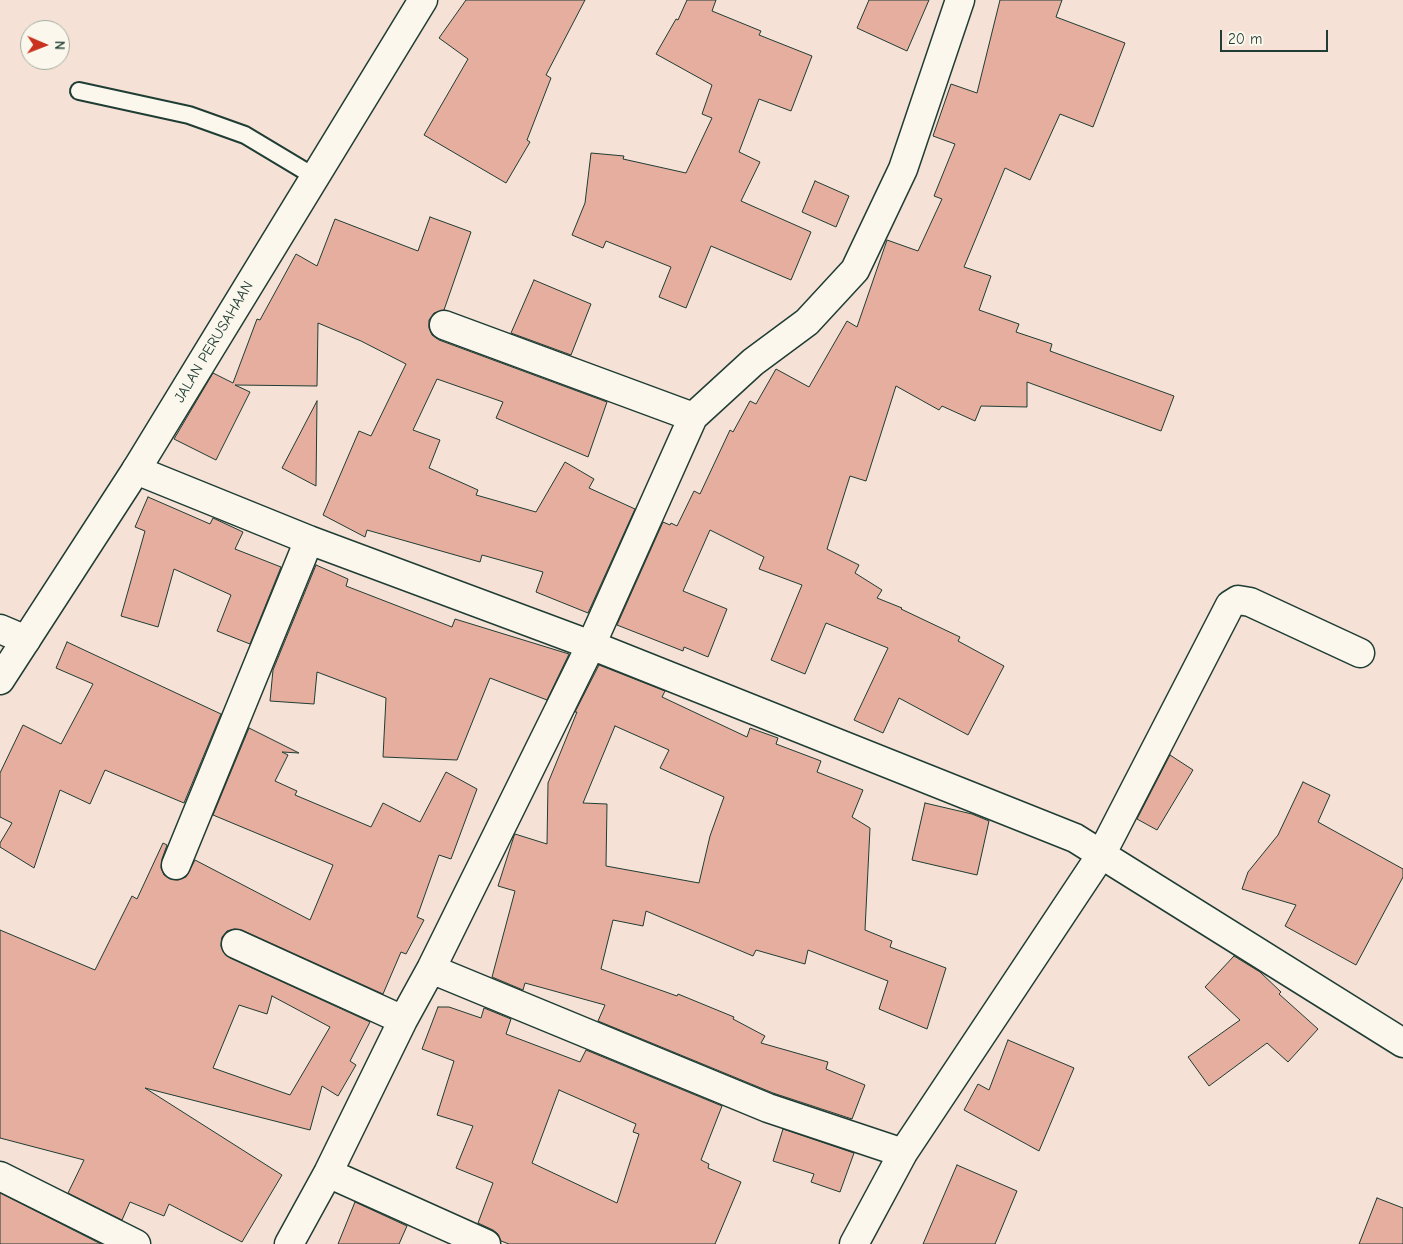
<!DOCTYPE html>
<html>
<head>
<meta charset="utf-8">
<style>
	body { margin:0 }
	#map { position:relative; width:1403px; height:1244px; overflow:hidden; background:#f5e1d5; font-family:"Comic Neue",sans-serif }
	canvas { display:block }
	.north { position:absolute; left:20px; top:20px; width:50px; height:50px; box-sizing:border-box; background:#fbf7ec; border:1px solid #a3ada2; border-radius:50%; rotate:91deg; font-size:14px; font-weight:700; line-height:20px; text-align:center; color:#1f3d34 }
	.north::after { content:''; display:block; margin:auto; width:18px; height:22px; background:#c8321e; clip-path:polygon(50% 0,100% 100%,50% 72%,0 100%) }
	.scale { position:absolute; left:1220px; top:30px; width:108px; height:22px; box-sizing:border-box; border:2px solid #1f3d34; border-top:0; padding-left:6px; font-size:15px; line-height:18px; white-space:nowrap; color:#1f3d34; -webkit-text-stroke:4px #fbf7ec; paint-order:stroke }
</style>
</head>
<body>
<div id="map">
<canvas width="1403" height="1244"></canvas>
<div class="north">N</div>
<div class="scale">20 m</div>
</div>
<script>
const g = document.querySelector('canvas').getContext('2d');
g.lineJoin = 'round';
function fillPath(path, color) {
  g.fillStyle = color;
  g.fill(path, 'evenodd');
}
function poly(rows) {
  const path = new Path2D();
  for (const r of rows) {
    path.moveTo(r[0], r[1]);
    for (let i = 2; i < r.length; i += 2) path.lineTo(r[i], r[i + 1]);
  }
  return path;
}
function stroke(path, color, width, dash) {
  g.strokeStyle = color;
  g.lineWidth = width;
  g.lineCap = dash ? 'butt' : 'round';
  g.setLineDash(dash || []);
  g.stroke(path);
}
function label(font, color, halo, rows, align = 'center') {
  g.font = font + ' "Comic Neue",sans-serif';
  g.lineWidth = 4.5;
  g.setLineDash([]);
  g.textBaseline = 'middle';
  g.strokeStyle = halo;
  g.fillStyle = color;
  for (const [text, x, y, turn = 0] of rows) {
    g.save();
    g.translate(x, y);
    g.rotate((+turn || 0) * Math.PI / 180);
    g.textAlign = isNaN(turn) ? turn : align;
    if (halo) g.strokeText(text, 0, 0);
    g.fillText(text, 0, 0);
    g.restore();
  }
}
const building = poly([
	[466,0,585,0,546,75,551,78,527,140,530,142,506,183,424,135,468,59,439,38,466,0],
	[687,0,716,0,712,11,761,31,759,35,812,56,791,111,759,99,739,152,760,162,741,201,811,232,791,280,711,246,686,308,659,297,671,267,606,241,603,248,572,235,585,203,591,153,624,156,623,159,686,173,712,118,702,114,712,85,656,54,676,19,678,20,687,0],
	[869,0,929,0,907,51,857,28,869,0],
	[1000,0,1062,0,1056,17,1125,43,1093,127,1060,114,1030,180,1005,168,964,267,991,276,979,310,1019,324,1016,332,1052,344,1050,351,1174,396,1161,431,1027,382,1027,407,981,406,975,421,942,406,939,410,896,386,866,481,850,476,827,549,859,565,855,573,882,590,877,598,902,608,901,609,960,637,958,641,1004,666,968,735,899,698,883,733,854,720,888,648,826,623,805,674,771,660,802,585,759,569,764,557,710,530,683,591,727,609,708,657,684,647,683,651,617,625,663,522,670,525,671,523,677,526,694,491,700,494,730,430,733,432,750,401,756,404,776,369,809,387,847,321,857,327,887,240,918,251,942,199,934,196,955,144,933,136,951,84,977,93,1000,0],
	[815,181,849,196,836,227,802,212,815,181],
	[430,217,471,232,444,310,434,313,429,320,429,328,432,335,439,340,607,402,588,457,496,418,503,402,437,379,413,430,440,440,429,468,478,490,476,495,536,512,565,462,594,479,589,488,635,509,588,613,536,592,543,572,482,555,480,562,367,530,365,537,323,515,359,431,371,436,406,364,361,341,318,323,317,386,235,385,250,392,216,460,174,439,213,373,233,383,257,319,260,320,296,254,317,266,335,219,418,251,430,217],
	[534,280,591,304,571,355,511,333,534,280],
	[317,401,316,486,282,468,317,401],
	[148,497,210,524,213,518,243,532,235,549,281,567,250,644,217,631,231,595,174,569,158,627,121,616,145,531,135,527,148,497],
	[316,565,348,579,346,586,452,627,455,619,569,654,547,700,490,678,457,760,383,757,386,698,317,672,314,704,270,701,273,670,316,565],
	[67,642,221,714,184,803,105,770,90,804,60,790,34,868,0,847,0,843,12,823,0,817,0,773,23,725,61,744,93,684,56,668,67,642],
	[599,665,665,691,662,697,747,737,750,728,778,738,776,744,821,761,817,772,863,790,852,817,870,828,865,930,892,941,890,947,946,968,927,1029,879,1009,888,981,808,950,805,964,756,950,753,956,646,911,643,926,613,920,601,969,677,996,678,994,734,1017,733,1019,765,1036,761,1043,828,1062,826,1069,865,1085,852,1119,773,1093,598,1021,605,1005,525,983,523,990,492,977,515,891,498,886,514,836,515,834,547,844,548,783,577,712,575,712,599,665],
	[615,726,669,750,660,768,724,797,710,836,699,883,606,866,607,804,583,803,615,726],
	[249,728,299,753,282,752,288,755,275,781,297,791,295,795,371,827,383,803,420,822,446,772,477,789,451,859,439,855,417,917,424,920,406,954,401,952,383,994,242,930,234,929,227,931,222,937,221,946,224,953,230,958,370,1022,350,1061,356,1065,338,1096,322,1086,310,1130,145,1088,282,1175,242,1242,169,1204,164,1216,130,1202,122,1220,68,1193,84,1160,0,1138,0,930,95,970,132,896,137,899,163,843,167,845,162,859,161,868,164,875,170,879,178,880,186,877,195,860,310,920,333,865,213,815,249,728],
	[272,996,330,1027,290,1095,213,1068,239,1005,267,1014,272,996],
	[1170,755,1193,770,1157,830,1137,819,1170,755],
	[1303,782,1330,795,1318,822,1403,869,1403,877,1356,965,1285,926,1296,905,1242,889,1248,872,1278,835,1303,782],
	[925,803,972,814,989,821,977,875,912,860,925,803],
	[1234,956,1260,972,1281,992,1279,994,1318,1029,1288,1062,1267,1043,1209,1086,1188,1057,1240,1020,1205,987,1234,956],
	[438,1007,449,1007,481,1018,484,1008,511,1019,506,1034,580,1062,586,1050,722,1106,701,1160,709,1164,708,1168,741,1182,715,1244,509,1244,501,1241,498,1234,493,1230,478,1223,493,1183,456,1168,473,1126,437,1115,454,1061,422,1049,438,1007],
	[559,1090,636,1124,633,1132,639,1134,617,1203,532,1163,559,1090],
	[1008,1040,1074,1068,1039,1151,964,1110,978,1084,989,1090,1008,1040],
	[783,1129,854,1153,840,1192,811,1182,814,1174,773,1161,783,1129],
	[957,1165,1017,1191,995,1244,923,1244,957,1165],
	[0,1193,101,1244,0,1244,0,1193],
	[1377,1198,1403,1208,1403,1244,1359,1244,1377,1198],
	[355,1202,407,1226,399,1244,338,1244,355,1202]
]);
fillPath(building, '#e6ae9e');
stroke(building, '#1f3d34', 1);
const lane = poly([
	[79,91,189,115,245,135,315,177]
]);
const street = poly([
	[960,0,903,169,855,270,807,322,753,362,693,417,591,645,1075,838,1403,1043],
	[444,325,693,417],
	[136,470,309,540,591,645,431,969,403,1020,328,1173,289,1244],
	[0,629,26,640],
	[176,865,309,540],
	[236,944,403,1020],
	[431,969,768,1108,903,1153],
	[328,1173,486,1244],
	[0,1176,136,1244],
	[854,1244,903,1153,1101,855,1230,605,1238,600,1250,602,1360,653]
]);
const secondary = poly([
	[0,680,136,470,423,0]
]);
stroke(lane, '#1f3d34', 20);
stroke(street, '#1f3d34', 31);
stroke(secondary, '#1f3d34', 31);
stroke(lane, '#fbf7ec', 16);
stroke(street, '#fbf7ec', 28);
stroke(secondary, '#fbf7ec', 28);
label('15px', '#1f3d34', '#fbf7ec', [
	["JALAN PERUSAHAAN",214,342,-59]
]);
</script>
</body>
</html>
